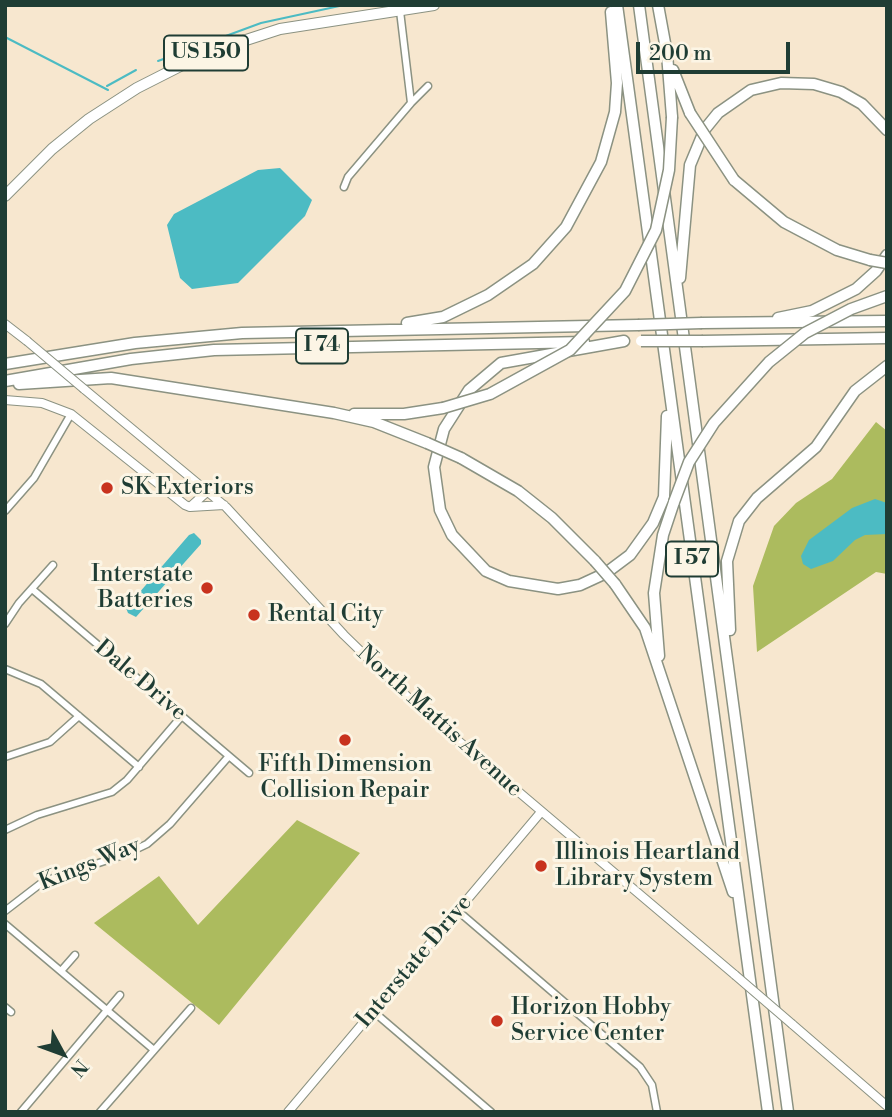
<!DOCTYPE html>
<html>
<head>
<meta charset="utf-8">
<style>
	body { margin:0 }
	#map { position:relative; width:892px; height:1117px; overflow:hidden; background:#f7e7cf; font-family:"Libre Bodoni",serif }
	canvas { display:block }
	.frame { position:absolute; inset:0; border:7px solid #1f3d34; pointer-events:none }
	.north { position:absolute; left:28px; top:1019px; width:70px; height:70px; -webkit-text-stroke:5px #fcf5e5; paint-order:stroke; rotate:131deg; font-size:19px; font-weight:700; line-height:28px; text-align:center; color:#1f3d34 }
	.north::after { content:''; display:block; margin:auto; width:24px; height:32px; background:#1f3d34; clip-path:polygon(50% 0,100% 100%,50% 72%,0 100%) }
	.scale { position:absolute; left:636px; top:42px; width:154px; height:32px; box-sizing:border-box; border:4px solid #1f3d34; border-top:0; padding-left:9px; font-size:21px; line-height:24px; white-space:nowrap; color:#1f3d34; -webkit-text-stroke:5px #fcf5e5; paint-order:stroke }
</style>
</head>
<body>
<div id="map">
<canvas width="892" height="1117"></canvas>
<div class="frame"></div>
<div class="north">N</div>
<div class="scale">200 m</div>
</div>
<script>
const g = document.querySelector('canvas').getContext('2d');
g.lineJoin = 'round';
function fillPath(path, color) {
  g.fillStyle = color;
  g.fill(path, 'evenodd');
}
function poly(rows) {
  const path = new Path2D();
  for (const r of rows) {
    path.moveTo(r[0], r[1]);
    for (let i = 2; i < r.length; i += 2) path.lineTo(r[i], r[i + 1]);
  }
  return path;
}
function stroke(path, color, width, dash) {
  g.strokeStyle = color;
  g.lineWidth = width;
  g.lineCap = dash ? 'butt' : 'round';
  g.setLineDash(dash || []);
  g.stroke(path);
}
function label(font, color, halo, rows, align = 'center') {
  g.font = font + ' "Libre Bodoni",serif';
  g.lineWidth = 6;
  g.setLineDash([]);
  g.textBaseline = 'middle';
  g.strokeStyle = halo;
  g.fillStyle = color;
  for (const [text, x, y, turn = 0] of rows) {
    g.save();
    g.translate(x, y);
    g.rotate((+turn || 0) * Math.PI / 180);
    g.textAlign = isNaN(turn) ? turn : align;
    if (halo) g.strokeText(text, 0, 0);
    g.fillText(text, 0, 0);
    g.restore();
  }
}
fillPath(poly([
	[876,422,887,431,887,574,876,572,757,652,753,586,774,526,796,503,832,479],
	[297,820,360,853,219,1025,94,923,159,876,198,925]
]), '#acbb5e');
fillPath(poly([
	[280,168,312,200,305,216,238,283,192,289,180,278,167,225,174,214,258,170],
	[875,499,887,503,887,534,865,535,855,540,833,561,811,569,803,564,801,556,809,540,852,508],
	[194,533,201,540,201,544,136,617,128,613,126,608,189,535]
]), '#4cbbc3');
stroke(poly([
	[5,37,108,90],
	[158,61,261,23,344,5],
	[107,86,136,70]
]), '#4cbbc3', 2);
const street = poly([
	[411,103,428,86],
	[344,187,348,177,411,103,400,11],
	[5,511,34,478,71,414],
	[32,589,249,773],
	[5,624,19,603,53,565],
	[5,669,41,684,139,767],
	[5,757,50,742,79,716],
	[5,830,37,815,112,792,127,780,181,717],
	[5,911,44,881,126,854,147,844,170,824,229,756],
	[458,911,640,1067,652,1085,657,1112],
	[5,924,154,1050],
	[61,971,75,955],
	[5,1007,11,1012],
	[374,1012,491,1112],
	[21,1112,120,995],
	[100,1112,191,1008]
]);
const secondary = poly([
	[5,324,27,341],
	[84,389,226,507,344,635,416,705,735,975],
	[5,400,42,403,71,414,185,505,190,507,209,490],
	[190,507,224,505],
	[792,1024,887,1106],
	[288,1112,541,812]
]);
const primary = poly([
	[5,196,52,149,89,119,137,88,206,53,280,29,434,5]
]);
const highway = poly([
	[617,5,768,1112],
	[639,5,788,1112],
	[658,5,667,54,672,117],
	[673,70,690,113],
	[734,180,784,222,837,250,870,260],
	[680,278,690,165,705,129,718,113,751,90,781,83,814,84,841,92,862,104,887,130],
	[778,318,812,311,856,289,876,271,887,255],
	[407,323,443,317,488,295,533,264,566,227,601,162,615,112,617,83,611,12],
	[702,323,887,321],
	[624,341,501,363,469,390,444,429,434,467,440,510,452,535,486,571,509,581,558,589,580,585,606,573,630,555,653,523,664,497,667,416],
	[703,341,887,338],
	[5,364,135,343,242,333,638,325],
	[5,381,131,359,214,350,584,342],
	[19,384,111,378,334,413,374,422,427,443],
	[354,414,404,414,443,408],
	[461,458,518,491,552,518,595,561],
	[615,584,645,628,733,892],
	[730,630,727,561,739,521,757,498,816,447,855,391,887,366],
	[659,656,654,593,663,535,674,502]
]);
stroke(street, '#8b9282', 9);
stroke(secondary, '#8b9282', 10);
stroke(primary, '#8b9282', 12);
stroke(highway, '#8b9282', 13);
stroke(street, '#fff', 6);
stroke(secondary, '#fff', 8);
stroke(primary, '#fff', 10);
stroke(highway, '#fff', 10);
const secondaryBridge = poly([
	[27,341,84,389],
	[735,975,792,1024]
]);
const highwayBridge = poly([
	[690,113,734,180],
	[870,260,887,263],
	[638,325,702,323],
	[641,341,703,341],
	[443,408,490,394,570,350,625,291,656,230,669,170,672,117],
	[427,443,461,458],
	[674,502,689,462,714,423,769,362,805,333,851,309,887,296],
	[595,561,615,584]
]);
stroke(secondaryBridge, '#8b9282', 10, []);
stroke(highwayBridge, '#8b9282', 13, []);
stroke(secondaryBridge, '#fff', 8);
stroke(highwayBridge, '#fff', 10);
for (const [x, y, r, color] of [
	[107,488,7,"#c8321e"],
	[207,588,7,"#c8321e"],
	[254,615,7,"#c8321e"],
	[345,740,7,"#c8321e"],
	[541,866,7,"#c8321e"],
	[497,1021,7,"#c8321e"]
]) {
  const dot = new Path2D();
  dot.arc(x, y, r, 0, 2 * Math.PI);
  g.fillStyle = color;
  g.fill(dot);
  stroke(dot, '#fcf5e5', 2.5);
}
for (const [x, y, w] of [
	[206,53,84],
	[322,346,52],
	[692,559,52]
]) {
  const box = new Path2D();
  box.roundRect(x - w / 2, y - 17.5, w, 35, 5);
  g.fillStyle = '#fcf5e5';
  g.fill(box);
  stroke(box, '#1f3d34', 2);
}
label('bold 21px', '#1f3d34', null, [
	["US 150",206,53],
	["I 74",322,346],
	["I 57",692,559]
]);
label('23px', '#1f3d34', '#fcf5e5', [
	["SK Exteriors",121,488],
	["Interstate",193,575,"right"],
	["Batteries",193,601,"right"],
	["Rental City",268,615],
	["Fifth Dimension",345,765,"center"],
	["Collision Repair",345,791,"center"],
	["Illinois Heartland",555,853],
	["Library System",555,879],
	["Horizon Hobby",511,1008],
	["Service Center",511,1034]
], 'left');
label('23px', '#1f3d34', '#fcf5e5', [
	["Dale Drive",140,681,40],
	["North Mattis Avenue",439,722,42],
	["Kings Way",90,865,-22],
	["Interstate Drive",415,962,-50]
]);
</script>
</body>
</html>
